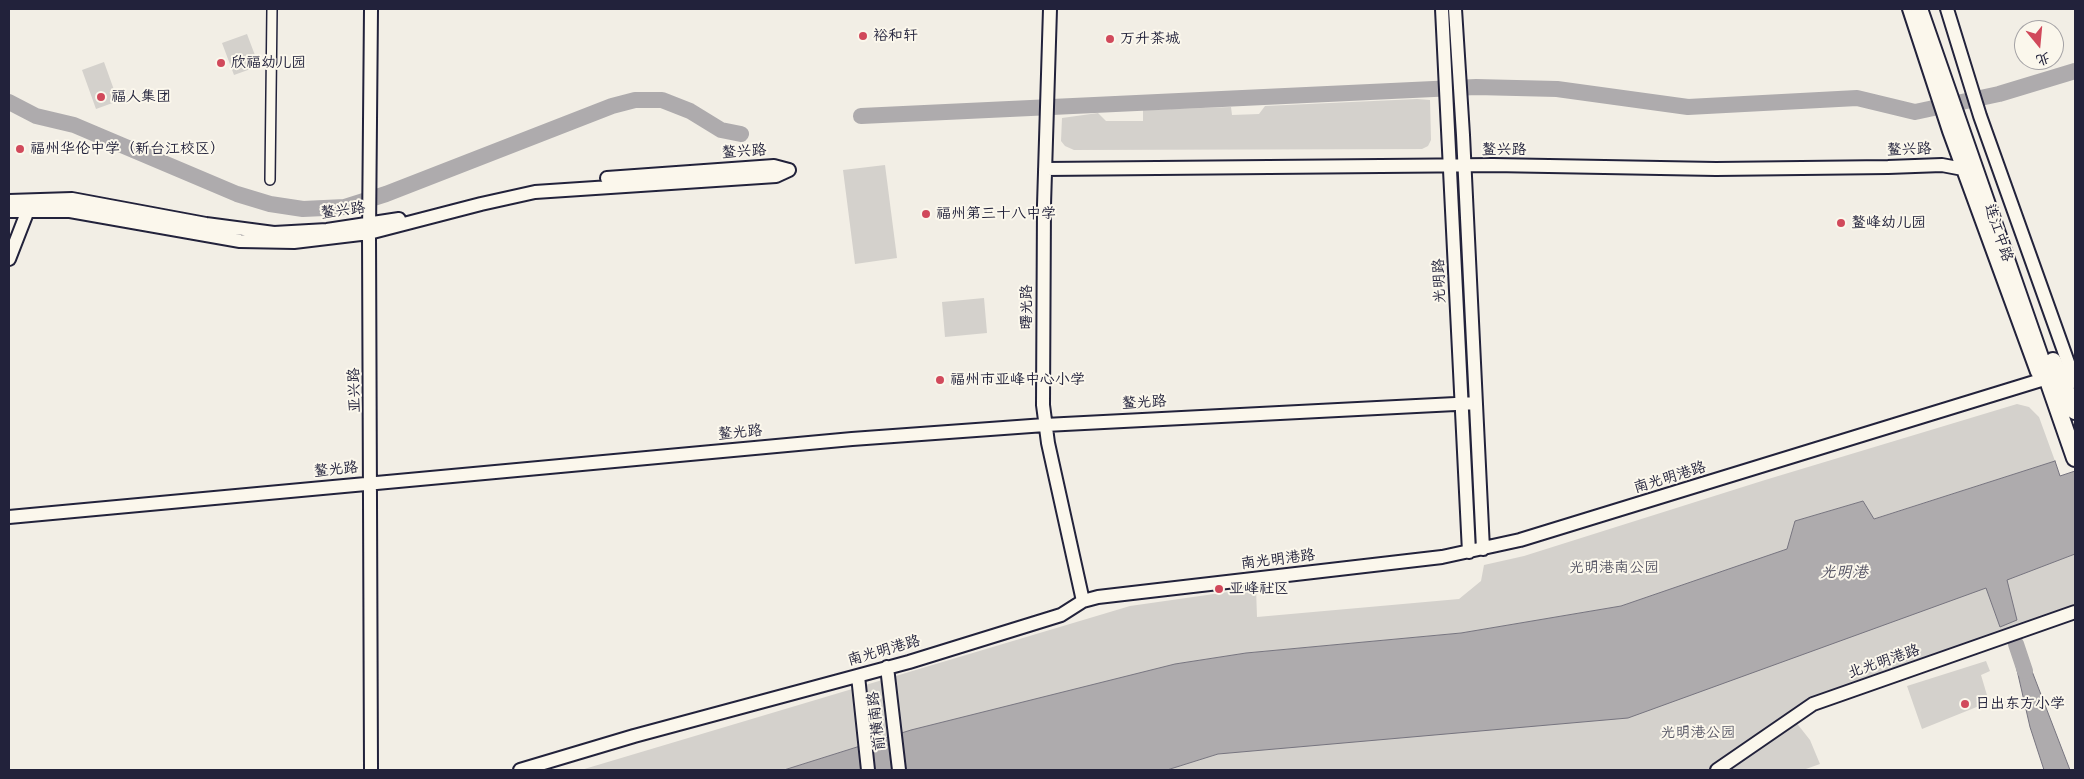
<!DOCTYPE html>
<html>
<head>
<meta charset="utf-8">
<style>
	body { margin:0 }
	#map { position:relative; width:2084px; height:779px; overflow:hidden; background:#f2eee5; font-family:Itim,"LXGW WenKai TC",sans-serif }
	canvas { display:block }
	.frame { position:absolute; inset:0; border:10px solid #22223b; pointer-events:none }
	.north { position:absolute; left:2014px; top:20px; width:50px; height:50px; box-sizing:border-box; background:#fbf7ec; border:1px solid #a4a2a5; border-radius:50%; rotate:163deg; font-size:14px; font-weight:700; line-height:20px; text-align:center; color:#22223b }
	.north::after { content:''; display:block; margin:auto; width:18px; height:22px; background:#d1495b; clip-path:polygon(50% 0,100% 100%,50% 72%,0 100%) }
</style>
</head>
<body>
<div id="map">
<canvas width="2084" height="779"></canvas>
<div class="frame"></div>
<div class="north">北</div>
</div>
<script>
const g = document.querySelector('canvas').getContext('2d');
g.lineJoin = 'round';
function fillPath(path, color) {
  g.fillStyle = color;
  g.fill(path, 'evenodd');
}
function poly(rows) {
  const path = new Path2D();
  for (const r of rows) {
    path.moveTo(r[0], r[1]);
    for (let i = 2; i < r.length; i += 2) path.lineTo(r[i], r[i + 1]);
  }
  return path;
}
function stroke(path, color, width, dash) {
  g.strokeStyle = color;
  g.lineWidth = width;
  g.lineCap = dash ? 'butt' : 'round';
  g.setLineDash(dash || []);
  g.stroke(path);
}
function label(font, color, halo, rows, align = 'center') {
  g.font = font + ' Itim,"LXGW WenKai TC",sans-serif';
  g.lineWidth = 4;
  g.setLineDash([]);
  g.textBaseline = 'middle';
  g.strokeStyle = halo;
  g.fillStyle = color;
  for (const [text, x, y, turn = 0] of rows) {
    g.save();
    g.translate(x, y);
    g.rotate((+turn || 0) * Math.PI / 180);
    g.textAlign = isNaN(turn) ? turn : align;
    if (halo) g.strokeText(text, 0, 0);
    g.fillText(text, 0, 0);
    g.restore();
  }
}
fillPath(poly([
	[247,34,259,66,234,75,222,43],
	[104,62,118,101,96,109,82,70],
	[1417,99,1430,100,1431,140,1428,146,1422,149,1074,150,1065,146,1061,141,1062,118,1098,113,1106,121,1143,121,1143,110,1231,107,1232,115,1259,114,1265,106],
	[885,165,897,258,855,264,843,170],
	[984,298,987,333,945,337,942,302],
	[2017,404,2029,407,2039,417,2055,461,1873,519,1863,501,1795,521,1788,549,1621,606,1461,633,1246,653,1175,664,911,730,784,770,581,770,1130,606,1256,588,1257,617,1459,599,1481,581,1484,565,1524,556,1765,480],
	[2075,554,2075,607,1808,702,1710,770,1167,770,1218,754,1998,583],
	[1986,661,1990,671,1981,675,1989,702,1922,729,1907,686],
	[1795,721,1810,740,1820,764,1803,770,1725,770]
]), '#d4d1cc');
const water = poly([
	[2055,461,2060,476,2075,471,2075,554,2007,580,2017,620,2000,627,1986,588,1628,718,1218,754,1167,770,784,770,911,730,1175,664,1246,653,1461,633,1621,606,1787,549,1795,521,1863,501,1874,519,2055,461],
	[2018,650,2025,653,2070,770,2044,770,2030,727,2014,657,2018,650]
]);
fillPath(water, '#aeabad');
stroke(water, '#76747f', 1);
stroke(poly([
	[9,102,36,116,74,125,237,194,270,204,303,209,345,207,386,194,612,106,635,100,662,100,690,111,721,130,741,134],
	[861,116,1476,87,1557,89,1688,107,1857,98,1915,112,1999,94,2075,71],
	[2016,644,2025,671]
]), '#aeabad', 16);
const street = poly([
	[270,180,272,9]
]);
const secondary = poly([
	[371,9,369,233,371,770],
	[1050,9,1044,205,1043,405,1048,443,1083,601],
	[1442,9,1469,552],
	[1455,9,1463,135,1483,549],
	[1909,9,1949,131,2037,372],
	[1947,9,1980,116,2075,382],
	[1045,169,1493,165,1716,169,1888,167,1942,165,1963,169],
	[607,178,774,166,789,170],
	[9,201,72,199,206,224,274,233,327,230,399,219],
	[9,211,70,211,240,241,294,242,369,233,481,204,535,192,776,176,789,170],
	[9,259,30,205],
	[9,517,852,439,1045,425,1475,403],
	[887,667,899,770],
	[858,676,868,770],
	[520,770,634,736,909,662,1061,615,1083,601,1098,597,1442,557,1520,540,2041,380],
	[1717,770,1813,704,2075,612]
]);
const highway = poly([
	[1919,9,2075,458],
	[2053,361,2075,411]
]);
stroke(street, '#22223b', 12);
stroke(secondary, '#22223b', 16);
stroke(highway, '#22223b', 20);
stroke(street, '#fbf7ec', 9);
stroke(secondary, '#fbf7ec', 12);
stroke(highway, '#fbf7ec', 16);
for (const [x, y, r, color] of [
	[863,36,5,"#d1495b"],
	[1110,39,5,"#d1495b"],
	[221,63,5,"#d1495b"],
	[101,97,5,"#d1495b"],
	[20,149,5,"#d1495b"],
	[926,214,5,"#d1495b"],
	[1841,223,5,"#d1495b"],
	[940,380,5,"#d1495b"],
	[1219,589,5,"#d1495b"],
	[1965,704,5,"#d1495b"]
]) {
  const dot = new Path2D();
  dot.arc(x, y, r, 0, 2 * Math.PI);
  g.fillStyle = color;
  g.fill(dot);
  stroke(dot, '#fbf7ec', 2);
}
label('15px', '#22223b', '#fbf7ec', [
	["裕和轩",873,36],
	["万升茶城",1120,39],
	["欣福幼儿园",231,63],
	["福人集团",111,97],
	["福州华伦中学（新台江校区）",30,149],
	["福州第三十八中学",936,214],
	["鳌峰幼儿园",1851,223],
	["福州市亚峰中心小学",950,380],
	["亚峰社区",1229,589],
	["日出东方小学",1975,704]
], 'left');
label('15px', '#22223b', '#fbf7ec', [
	["鳌兴路",1504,150],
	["鳌兴路",1909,150,-2],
	["鳌兴路",744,152,-4],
	["鳌兴路",343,211,-8],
	["连江中路",1998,233,71],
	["光明路",1440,281,-92],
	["曙光路",1027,307,-90],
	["亚兴路",355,390,-91],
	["鳌光路",1144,403,-3],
	["鳌光路",740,433,-5],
	["鳌光路",336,470,-6],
	["南光明港路",1670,478,-17],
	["南光明港路",1278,560,-7],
	["南光明港路",884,651,-16],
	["北光明港路",1884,662,-19],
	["前横南路",877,721,-97]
]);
label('15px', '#575766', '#fbf7ec', [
	["光明港南公园",1614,568],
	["光明港公园",1698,733]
]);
label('italic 16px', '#535263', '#fbf7ec', [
	["光明港",1844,573]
]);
</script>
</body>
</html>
